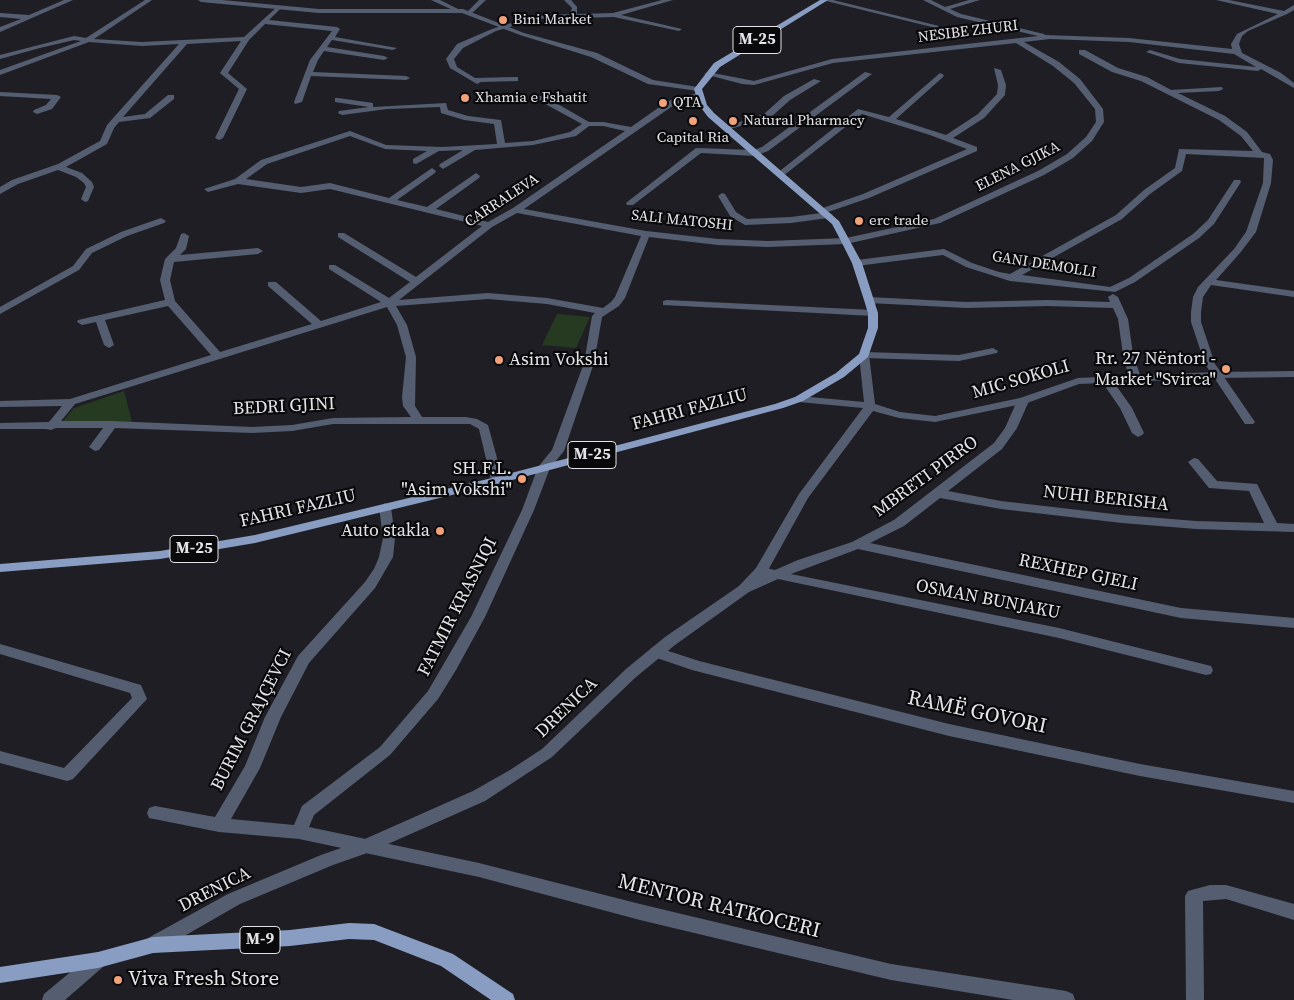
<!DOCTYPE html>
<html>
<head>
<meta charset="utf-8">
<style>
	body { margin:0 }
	canvas { display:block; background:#1f1e24 }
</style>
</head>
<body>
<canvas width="1294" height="1000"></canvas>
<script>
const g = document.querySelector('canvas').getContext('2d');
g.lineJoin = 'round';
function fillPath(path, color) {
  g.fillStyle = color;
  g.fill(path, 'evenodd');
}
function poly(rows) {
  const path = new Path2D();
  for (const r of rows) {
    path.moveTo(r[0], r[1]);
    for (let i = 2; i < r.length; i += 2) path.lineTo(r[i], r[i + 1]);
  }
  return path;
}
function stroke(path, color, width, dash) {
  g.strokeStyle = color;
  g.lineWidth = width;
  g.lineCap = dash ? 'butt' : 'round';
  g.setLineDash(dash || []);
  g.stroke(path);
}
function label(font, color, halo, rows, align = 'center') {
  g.font = font + ' "Source Serif 4",serif';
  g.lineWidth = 4.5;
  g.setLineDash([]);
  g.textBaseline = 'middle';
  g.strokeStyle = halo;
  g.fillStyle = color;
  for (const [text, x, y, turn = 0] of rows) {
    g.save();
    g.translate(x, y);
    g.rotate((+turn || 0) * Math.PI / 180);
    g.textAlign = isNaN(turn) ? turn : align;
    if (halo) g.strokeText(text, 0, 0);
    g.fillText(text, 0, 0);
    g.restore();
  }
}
fillPath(poly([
	[557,314,590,317,576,348,542,345],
	[124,391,132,422,62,422,74,408]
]), '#263921');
fillPath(poly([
	[64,0,73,0,0,32,0,27,21,19,0,17,0,13,29,15,64,0],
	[145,0,152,0,94,39,142,42,244,37,278,6,281,8,269,20,337,27,340,29,335,37,397,48,393,50,332,40,327,47,384,56,388,58,384,60,324,51,318,60,313,72,406,76,410,78,406,80,311,76,302,102,295,104,294,102,310,60,332,31,265,24,249,40,228,73,247,89,223,138,219,140,215,138,239,89,220,73,241,41,187,44,123,117,145,114,168,95,174,95,174,99,150,118,119,122,114,128,107,144,66,167,82,173,92,182,94,187,88,201,85,202,81,199,86,187,84,183,76,177,58,170,18,184,0,194,0,187,12,180,58,164,100,141,107,125,179,44,142,46,89,42,0,75,0,70,81,41,74,40,40,48,0,59,0,55,74,36,86,38,145,0],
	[431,0,440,0,460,10,455,11,431,0],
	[479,0,486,0,471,14,467,14,467,12,479,0],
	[564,0,571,0,577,7,577,14,613,13,662,0,673,0,621,15,682,29,679,31,614,17,537,19,496,31,463,48,454,59,457,67,475,78,515,77,518,77,518,81,481,82,477,84,450,68,446,59,457,44,492,29,534,16,570,14,572,8,564,0],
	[822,0,833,0,939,26,936,28,822,0],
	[923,0,931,0,945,7,969,0,980,0,950,9,961,14,1044,34,1045,35,1129,38,1232,49,1231,44,1237,34,1278,14,1216,0,1229,0,1284,11,1294,5,1294,10,1287,14,1248,31,1242,36,1239,44,1242,53,1281,73,1294,83,1294,88,1261,69,1258,71,1179,63,1146,52,1150,50,1180,59,1256,67,1234,54,1129,42,1050,39,1024,42,1059,62,1080,79,1103,109,1104,122,1092,141,1073,158,1044,175,940,223,846,244,768,247,718,245,649,237,625,298,619,306,602,317,594,363,564,451,550,468,534,510,485,617,456,670,438,699,390,755,314,815,309,827,479,863,640,904,891,964,1066,991,1073,994,1075,1000,1013,1000,891,980,640,920,479,877,299,839,219,832,149,818,147,813,149,808,155,806,215,817,245,766,265,717,298,656,365,582,374,569,379,557,383,538,379,507,385,503,391,507,395,538,393,557,375,588,309,663,281,717,260,768,231,819,294,825,302,806,380,747,428,691,471,617,522,510,538,467,552,450,584,363,592,316,595,313,547,304,488,299,396,306,407,325,416,357,415,406,422,417,466,417,477,419,488,425,503,480,497,484,491,480,479,429,470,424,333,424,292,431,252,433,115,428,99,450,95,451,89,447,103,428,56,428,51,430,46,429,0,429,0,423,49,422,62,406,0,407,0,401,70,399,211,355,168,306,105,320,114,345,109,348,104,345,96,322,82,325,77,322,78,320,165,300,160,280,165,259,176,248,181,234,184,233,189,236,186,249,180,255,258,248,263,251,258,254,174,262,170,280,175,301,220,352,312,324,268,286,268,282,276,282,321,321,381,302,329,269,329,265,335,265,389,298,410,282,338,237,338,233,344,233,416,277,482,226,330,189,301,193,238,184,208,192,204,189,235,179,261,160,350,131,386,145,442,147,497,144,494,124,464,120,441,113,440,107,387,109,342,115,338,113,339,111,369,107,335,102,335,98,338,98,373,103,373,107,446,103,448,110,468,116,501,120,505,143,533,141,570,132,582,124,538,100,538,96,544,96,589,122,603,122,631,127,668,101,701,92,701,96,674,105,524,209,646,231,718,239,768,241,846,238,934,219,1038,171,1067,154,1086,137,1096,122,1095,109,1074,83,1053,66,1016,43,833,63,754,85,742,84,704,74,708,72,754,81,832,59,1038,36,957,17,923,0],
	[589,126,603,126,625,131,513,208,488,222,436,209,479,178,480,176,476,173,427,207,397,200,435,173,436,171,432,168,389,198,330,183,301,187,246,179,267,164,350,136,385,149,427,151,413,159,413,163,416,164,439,151,463,150,440,164,439,166,443,169,475,150,533,145,576,136,589,126],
	[517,213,641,236,615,297,611,302,603,308,547,298,488,293,399,300,492,227,517,213],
	[387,307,397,325,406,357,402,397,403,406,411,417,333,418,292,425,252,427,112,421,61,421,75,404,387,307],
	[1079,50,1085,50,1118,68,1147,77,1171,90,1222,87,1223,89,1219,91,1178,93,1225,116,1247,132,1262,152,1270,154,1273,160,1271,183,1256,232,1240,253,1216,280,1294,291,1294,297,1211,285,1203,297,1201,312,1201,322,1215,364,1255,422,1253,424,1245,424,1205,364,1191,322,1191,312,1193,297,1198,287,1234,249,1246,232,1263,183,1264,158,1186,154,1182,171,1150,194,1122,219,1022,275,1110,287,1129,278,1193,234,1208,220,1234,180,1240,180,1241,182,1214,224,1199,238,1135,282,1115,292,1010,281,966,267,943,255,857,266,852,263,857,260,944,249,972,263,999,272,1010,274,1116,215,1144,190,1175,168,1179,149,1253,151,1241,136,1219,120,1141,81,1112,72,1079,54,1079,50],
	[994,68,1001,70,1006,85,1005,95,984,118,953,138,977,147,977,151,869,198,828,212,833,215,828,218,791,223,745,225,730,216,718,196,722,193,725,194,736,212,747,219,791,217,821,213,818,211,820,209,863,194,967,149,930,135,862,114,783,176,776,174,858,109,889,117,940,73,944,75,943,77,896,119,946,135,978,114,997,94,998,85,994,68],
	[865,72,872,74,768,151,755,156,701,153,633,205,627,205,626,203,696,148,754,150,762,147,865,72],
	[814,79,821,81,790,100,770,118,726,130,722,128,764,114,784,96,814,79],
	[0,92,57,95,61,97,52,109,37,114,33,112,34,110,46,105,51,99,0,96,0,92],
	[161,218,166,221,164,223,127,236,92,253,79,270,0,314,0,307,73,266,86,249,121,232,161,218],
	[1113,294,1118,297,1128,319,1133,354,1141,378,1139,380,1135,381,1129,378,1123,354,1118,319,1113,308,1048,306,966,308,869,303,864,300,869,297,966,302,1048,300,1110,302,1108,297,1113,294],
	[667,300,873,310,878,313,873,316,663,305,663,301,667,300],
	[993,348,998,351,997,353,959,361,864,358,859,355,864,352,959,355,993,348],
	[1106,376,1110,377,1132,408,1144,433,1142,435,1138,437,1132,433,1120,408,1100,379,1106,376],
	[1023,398,1029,401,1017,428,1002,449,948,491,1001,501,1122,515,1196,521,1264,523,1249,491,1209,488,1188,462,1194,458,1198,459,1217,481,1257,484,1277,523,1294,524,1294,532,1196,529,1122,523,1001,509,940,498,904,526,870,543,1181,608,1294,618,1294,628,1181,618,858,549,791,574,1059,628,1211,666,1213,670,1211,674,1206,675,1059,638,778,579,749,592,739,592,737,589,739,586,762,576,756,574,754,571,756,568,761,567,775,570,798,560,852,542,894,520,994,443,1005,428,1017,401,1023,398],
	[0,644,141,685,147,699,73,779,67,781,0,763,0,751,64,768,132,698,130,693,0,654,0,644],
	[656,647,699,661,949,724,1140,764,1294,791,1294,803,1140,776,949,736,692,670,651,656,649,652,651,648,656,647],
	[1210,885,1226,885,1294,904,1294,920,1226,899,1203,901,1204,1000,1186,1000,1185,896,1188,891,1210,885],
	[98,952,104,954,107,960,104,966,65,1000,42,1000,44,994,92,954,98,952]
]), '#545e70');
fillPath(poly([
	[198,0,222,0,319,9,463,9,524,33,597,53,653,80,698,87,702,89,698,91,648,84,591,57,520,35,462,13,319,13,201,2,198,0],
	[864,352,869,355,875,404,900,412,935,416,1020,398,1078,378,1216,372,1294,371,1294,377,1216,378,1079,384,1027,403,935,422,899,418,873,411,808,498,766,574,749,592,675,645,636,677,552,757,485,801,370,852,333,865,240,904,160,950,154,952,148,950,145,944,148,938,228,894,321,855,358,842,473,791,510,770,542,749,626,669,665,637,739,586,756,568,799,494,863,408,799,402,793,399,799,396,864,402,859,355,864,352]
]), '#545e70');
fillPath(poly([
	[820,0,828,0,720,67,702,89,707,105,714,113,839,221,862,263,878,313,878,328,868,357,844,377,803,401,783,408,497,484,255,543,160,559,0,572,0,564,160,551,255,535,496,477,775,404,795,397,836,373,859,354,868,328,868,313,864,300,852,263,841,241,832,224,708,117,699,105,694,89,714,63,820,0],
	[349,923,374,924,453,954,513,994,515,1000,491,1000,441,966,374,940,349,939,290,946,153,953,98,968,0,983,0,967,98,952,153,937,290,930,349,923]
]), '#899dc2');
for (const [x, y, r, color] of [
	[503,20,5,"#f0a279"],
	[465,98,5,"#f0a279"],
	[663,103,5,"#f0a279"],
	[693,121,5,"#f0a279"],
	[733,121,5,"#f0a279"],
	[859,221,5,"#f0a279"],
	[499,360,5,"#f0a279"],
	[1226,369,5,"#f0a279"],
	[522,479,5,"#f0a279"],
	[440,531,5,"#f0a279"],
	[118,980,5,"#f0a279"]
]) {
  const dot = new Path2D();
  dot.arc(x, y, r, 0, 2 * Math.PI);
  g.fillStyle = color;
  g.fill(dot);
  stroke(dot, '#09090b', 2);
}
label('15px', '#e4e4e8', '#09090b', [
	["Bini Market",513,20],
	["Xhamia e Fshatit",475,98],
	["QTA",673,103],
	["Natural Pharmacy",743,121],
	["Capital Ria",693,138,"center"],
	["erc trade",869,221]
], 'left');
label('15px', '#e4e4e8', '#09090b', [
	["NESIBE ZHURI",968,32,-7],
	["ELENA GJIKA",1018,167,-27],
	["CARRALEVA",502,201,-33],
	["SALI MATOSHI",682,221,6],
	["GANI DEMOLLI",1044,265,9]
]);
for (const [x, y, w] of [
	[757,40,48],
	[592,455,48],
	[194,549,48],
	[260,940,40]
]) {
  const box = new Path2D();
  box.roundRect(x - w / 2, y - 13.5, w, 27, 4);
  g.fillStyle = '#09090b';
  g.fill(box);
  stroke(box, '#e4e4e8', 1);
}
label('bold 16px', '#e4e4e8', null, [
	["M-25",757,40],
	["M-25",592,455],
	["M-25",194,549],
	["M-9",260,940]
]);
label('18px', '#e4e4e8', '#09090b', [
	["Rr. 27 Nëntori -",1216,359],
	["Market \"Svirca\"",1216,380],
	["Asim Vokshi",509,360,"left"],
	["SH.F.L.",512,469],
	["\"Asim Vokshi\"",512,490],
	["Auto stakla",430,531]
], 'right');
label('18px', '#e4e4e8', '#09090b', [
	["MIC SOKOLI",1021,380,-16],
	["BEDRI GJINI",284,407,-3],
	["FAHRI FAZLIU",690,410,-15],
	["MBRETI PIRRO",926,477,-36],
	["NUHI BERISHA",1106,499,6],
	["FAHRI FAZLIU",298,509,-13],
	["REXHEP GJELI",1078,573,12],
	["OSMAN BUNJAKU",988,600,11],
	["FATMIR KRASNIQI",458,607,-63],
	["DRENICA",567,708,-44],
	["BURIM GRAJÇEVCI",252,720,-63],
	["DRENICA",215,890,-27]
]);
label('21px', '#e4e4e8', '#09090b', [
	["RAMË GOVORI",977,713,12],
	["MENTOR RATKOCERI",719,907,14]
]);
label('21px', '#e4e4e8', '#09090b', [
	["Viva Fresh Store",128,980]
], 'left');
</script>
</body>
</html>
